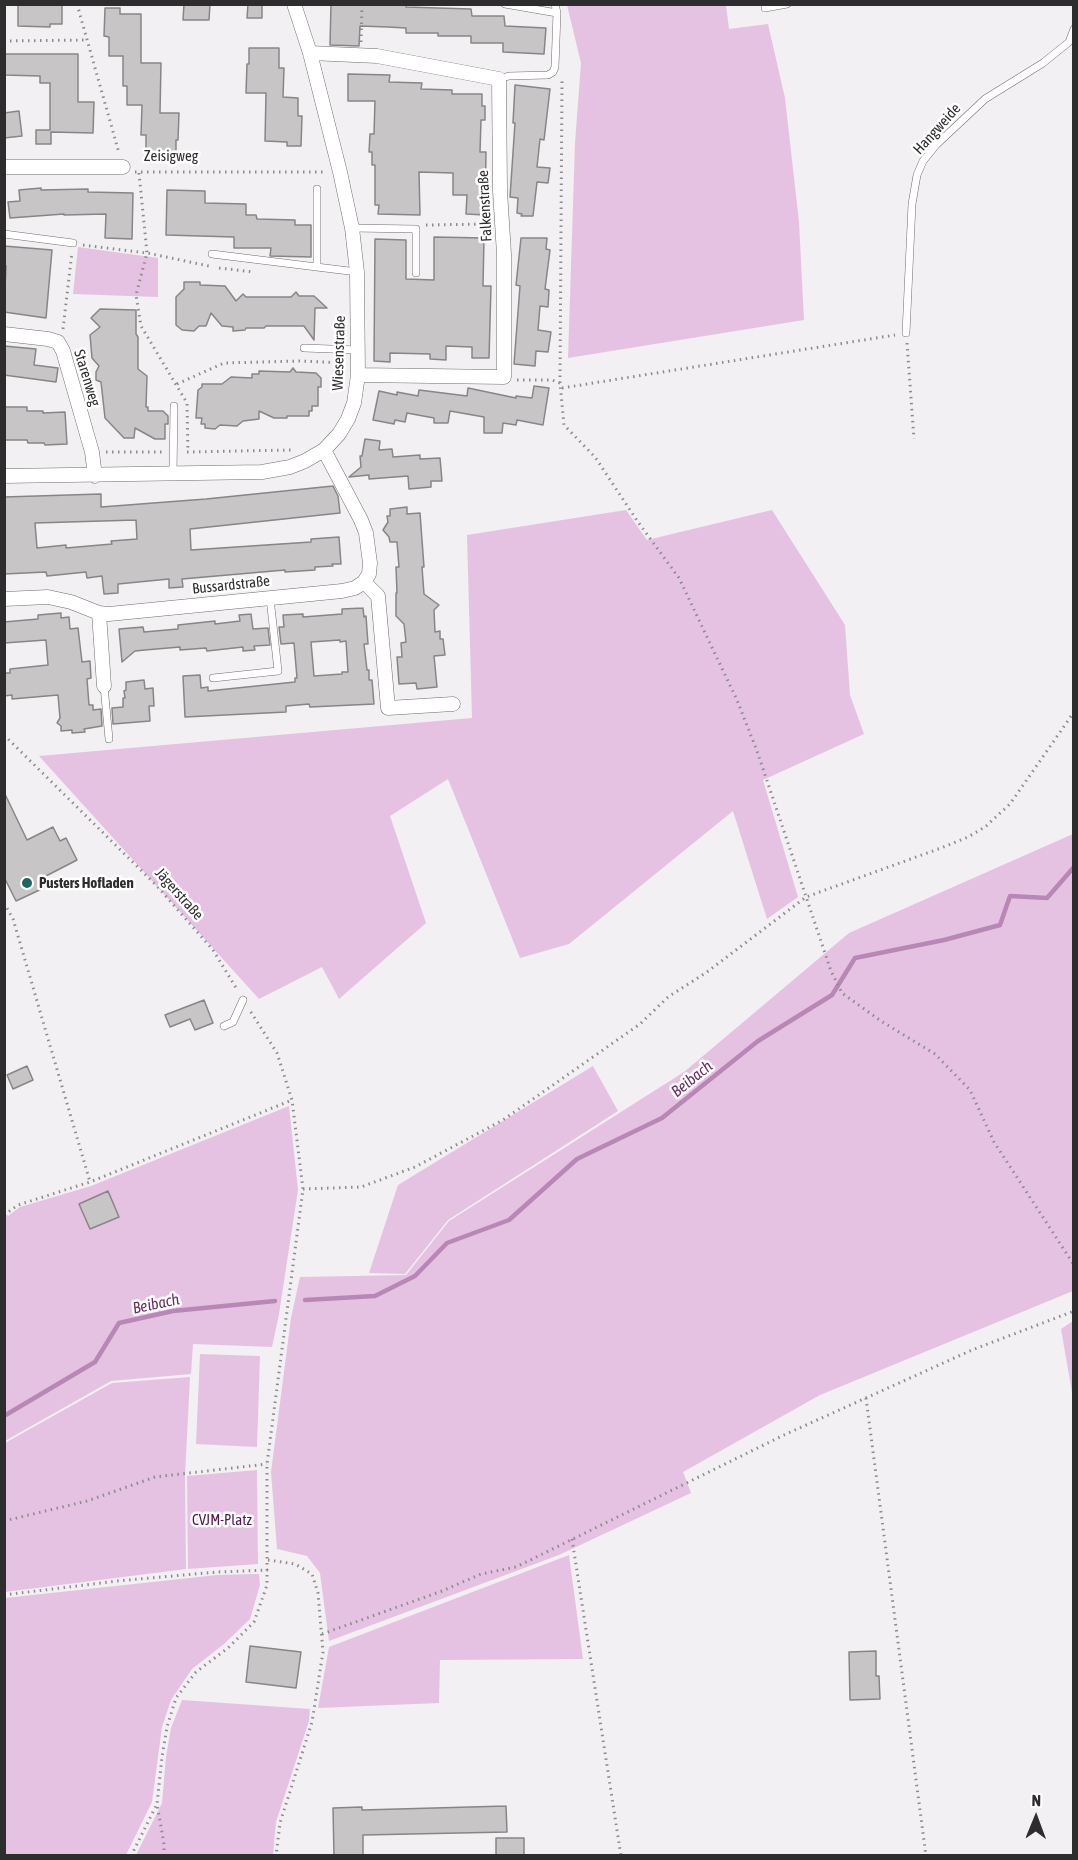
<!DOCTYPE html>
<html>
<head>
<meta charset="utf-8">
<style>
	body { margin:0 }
	#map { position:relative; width:1078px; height:1860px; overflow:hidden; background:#f2f0f2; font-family:"Asap Condensed",sans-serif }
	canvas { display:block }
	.frame { position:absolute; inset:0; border:6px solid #2e2d2e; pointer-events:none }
	.north { position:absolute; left:1006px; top:1788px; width:60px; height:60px; -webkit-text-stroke:4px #fff; paint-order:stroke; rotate:1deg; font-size:16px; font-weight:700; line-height:24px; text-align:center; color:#2e2d2e }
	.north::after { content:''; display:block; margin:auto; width:21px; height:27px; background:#2e2d2e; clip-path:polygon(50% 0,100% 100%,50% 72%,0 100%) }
</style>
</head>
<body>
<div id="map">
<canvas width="1078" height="1860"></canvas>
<div class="frame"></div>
<div class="north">N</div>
</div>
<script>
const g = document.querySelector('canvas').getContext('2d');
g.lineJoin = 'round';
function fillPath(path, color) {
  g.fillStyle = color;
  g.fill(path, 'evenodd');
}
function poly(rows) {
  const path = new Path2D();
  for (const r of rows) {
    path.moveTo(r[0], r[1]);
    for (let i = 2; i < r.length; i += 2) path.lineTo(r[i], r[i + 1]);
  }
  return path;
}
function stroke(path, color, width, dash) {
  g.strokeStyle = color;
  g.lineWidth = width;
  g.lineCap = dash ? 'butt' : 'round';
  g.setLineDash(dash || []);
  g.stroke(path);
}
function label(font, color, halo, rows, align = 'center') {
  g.font = font + ' "Asap Condensed",sans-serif';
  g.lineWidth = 5;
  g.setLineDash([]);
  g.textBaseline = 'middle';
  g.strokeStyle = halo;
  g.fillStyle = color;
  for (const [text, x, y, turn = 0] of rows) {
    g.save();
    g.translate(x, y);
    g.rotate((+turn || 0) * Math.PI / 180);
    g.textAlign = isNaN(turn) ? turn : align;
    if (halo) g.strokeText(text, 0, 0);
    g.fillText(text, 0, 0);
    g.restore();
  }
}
fillPath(poly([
	[567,5,726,5,729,29,768,24,785,98,799,222,804,320,568,358,575,143,581,63],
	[78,247,158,258,158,297,73,294],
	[626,510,647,540,772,510,845,625,850,695,864,734,763,780,798,897,767,919,733,811,569,944,520,958,448,779,390,816,426,923,339,999,322,967,259,999,39,756,472,718,467,535],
	[1073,834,1073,1291,820,1395,683,1472,691,1493,559,1555,329,1641,320,1573,307,1556,277,1549,271,1472,291,1318,300,1277,406,1275,449,1221,684,1072,849,933],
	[593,1066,618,1111,448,1220,405,1274,369,1273,398,1185],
	[289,1106,298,1190,279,1314,272,1347,193,1344,191,1374,111,1381,5,1441,4,1212,8,1216,20,1207,91,1186],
	[1073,1321,1073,1398,1061,1329],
	[200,1354,260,1356,257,1447,196,1444],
	[190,1377,185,1476,186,1569,5,1592,5,1443,112,1383],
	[257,1470,258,1564,188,1569,187,1476],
	[569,1555,583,1659,440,1660,439,1703,318,1708,329,1647],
	[259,1574,260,1585,250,1619,224,1644,192,1669,171,1700,162,1727,152,1802,126,1855,5,1855,5,1598,217,1575],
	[182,1700,310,1709,309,1721,276,1822,273,1855,136,1855,162,1803,166,1757,171,1728]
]), '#e6c2e2');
stroke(poly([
	[305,1300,375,1296,415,1276,447,1243,509,1220,577,1159,662,1118,758,1041,832,995,855,958,944,940,1000,925,1010,896,1047,898,1074,867],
	[4,1416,95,1362,119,1323,173,1311,275,1301]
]), '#b987b5', 4.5);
const building = poly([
	[18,4,62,5,62,24,50,24,50,27,18,26,18,4],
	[184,4,210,4,209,20,183,20,184,4],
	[248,4,262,4,262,18,247,18,248,4],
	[331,4,406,4,406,7,471,9,472,16,504,16,505,26,546,28,544,54,503,52,503,43,471,43,471,36,438,36,438,33,406,33,406,28,388,27,360,26,359,46,330,45,331,4],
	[105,8,120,8,120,14,141,14,141,63,161,63,160,113,179,113,178,140,176,140,176,156,146,155,146,135,141,135,142,105,127,105,127,86,123,86,123,56,109,56,109,37,104,36,105,8],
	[249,48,279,48,279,68,284,68,283,97,298,98,298,116,302,116,301,146,287,146,287,142,265,141,266,93,246,93,247,64,249,64,249,48],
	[4,54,78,54,78,102,94,102,93,133,51,132,51,144,36,144,36,130,50,130,50,83,40,83,40,76,4,75,4,54],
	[348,74,390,75,389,82,422,83,421,89,452,90,452,94,482,94,482,106,485,106,485,120,481,120,480,152,486,152,485,215,466,214,467,195,453,195,453,173,419,172,420,215,378,214,379,205,375,205,375,165,372,165,372,152,369,152,370,134,374,134,375,101,348,101,348,74],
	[515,85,550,89,544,140,540,139,537,167,550,168,548,183,537,182,533,216,521,216,522,214,517,213,518,198,510,197,515,123,513,123,515,85],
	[19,111,22,136,4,138,4,113,19,111],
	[41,188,41,190,88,189,88,192,133,193,132,239,105,238,106,214,64,215,64,214,10,218,8,202,20,201,19,190,41,188],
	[167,190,205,191,205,203,246,204,246,215,256,215,257,219,295,220,295,225,311,225,311,257,270,256,271,248,234,248,234,237,166,235,167,190],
	[434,237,484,238,483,286,491,286,489,358,472,358,472,347,446,346,446,360,430,359,430,354,390,353,390,362,374,361,375,239,406,240,406,279,434,280,434,237],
	[521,238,547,238,546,249,550,250,545,289,549,290,548,307,540,306,538,330,551,332,548,352,536,351,535,366,514,364,520,286,516,285,521,238],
	[4,246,52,250,46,318,4,312,6,266,4,265,4,246],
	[184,282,200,282,200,285,225,286,236,301,243,294,246,297,291,297,296,292,299,296,314,296,327,308,315,308,314,340,304,326,266,326,264,328,246,328,245,330,233,331,233,327,222,326,211,313,206,326,199,326,194,331,182,330,176,325,176,297,184,289,184,282],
	[100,309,136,310,136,334,138,337,138,369,147,376,146,407,148,407,148,411,163,411,168,416,168,424,165,424,165,439,155,439,135,428,134,438,124,438,105,418,101,382,96,380,96,372,99,366,92,358,90,335,100,327,91,318,100,309],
	[4,346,36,349,34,365,58,368,56,382,4,375,4,346],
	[293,368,296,372,316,373,321,378,321,387,318,387,318,406,312,406,312,411,309,411,309,416,287,416,287,418,274,418,259,411,259,419,243,421,237,426,220,425,215,429,205,428,205,424,201,424,202,418,196,418,198,390,202,387,202,384,222,384,231,377,252,378,252,374,259,374,259,371,290,372,293,368],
	[534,386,549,388,543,425,517,420,516,425,503,423,502,433,484,433,484,417,450,411,448,423,434,423,434,418,407,413,405,422,395,420,394,424,373,420,379,391,397,395,397,392,418,396,419,390,467,396,468,388,516,398,516,396,532,398,534,386],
	[4,407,27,407,27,411,43,411,43,413,65,412,67,444,45,445,44,443,28,443,27,440,4,440,4,407],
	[365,439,380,441,379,450,392,449,393,457,420,455,420,459,440,458,442,481,431,481,431,487,409,489,408,476,369,479,369,475,349,477,361,467,360,456,362,456,365,439],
	[333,486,338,496,340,513,190,529,191,550,311,542,311,539,339,537,341,564,332,564,333,566,315,567,315,570,285,572,285,570,182,579,183,587,169,588,169,579,118,584,118,593,104,594,102,576,87,578,86,572,47,576,46,572,4,574,4,497,101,494,101,507,206,499,333,486],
	[136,520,137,539,111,541,112,544,66,548,66,545,37,548,35,523,136,520],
	[407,507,407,514,420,513,424,567,422,567,424,594,439,605,434,610,435,632,440,631,440,639,443,639,445,655,434,656,437,687,417,689,416,683,399,684,397,657,402,657,401,643,406,642,404,624,396,616,396,593,397,593,396,567,399,567,397,542,390,542,389,537,383,530,388,522,387,516,390,516,390,509,407,507],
	[363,608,364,617,366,616,368,644,364,644,367,670,369,670,369,680,372,680,374,704,310,707,309,704,286,706,286,712,185,717,183,676,200,675,201,688,208,687,208,691,295,682,295,678,297,678,294,643,281,644,279,627,284,627,283,615,303,614,303,617,342,614,342,609,363,608],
	[340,640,340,642,346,641,348,672,342,672,342,674,314,676,311,642,340,640],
	[61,613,61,618,69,617,70,629,78,628,82,662,90,661,91,678,87,679,89,705,93,705,93,710,101,709,102,726,84,729,85,732,72,733,72,730,61,731,61,726,57,723,60,718,58,695,12,699,12,695,4,696,4,673,10,673,10,669,48,665,46,640,4,643,4,622,38,619,38,615,61,613],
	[251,614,253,629,268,628,270,645,254,646,255,650,243,651,243,647,207,651,206,648,180,650,180,647,145,650,135,651,122,662,119,629,143,627,144,632,178,629,178,625,215,621,215,624,240,621,239,615,251,614],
	[144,680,145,689,153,688,154,706,149,706,150,721,113,724,112,708,123,707,123,698,125,698,124,691,126,690,126,682,144,680],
	[4,792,27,840,53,827,60,841,66,838,77,860,44,877,48,886,16,901,4,877,4,792],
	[204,1000,213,1023,195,1030,190,1019,170,1027,165,1015,204,1000],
	[27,1066,33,1080,13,1089,7,1075,27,1066],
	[108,1191,119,1217,90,1229,79,1204,108,1191],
	[250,1646,301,1652,296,1688,246,1682,250,1646],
	[876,1651,876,1676,879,1676,880,1699,850,1700,849,1652,876,1651],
	[506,1806,507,1832,363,1835,363,1856,334,1856,333,1808,362,1807,362,1810,506,1806],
	[496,1838,524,1838,524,1856,496,1856,496,1838]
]);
fillPath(building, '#c8c5c7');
stroke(building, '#888587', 1.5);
const lane = poly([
	[505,4,557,13],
	[765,8,787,4],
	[499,79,509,76,548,75,553,72,555,67,557,13,555,4],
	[317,189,317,267],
	[352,228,416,229,416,273],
	[4,234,73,243],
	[212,254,357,272],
	[906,333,912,204,917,175,923,161,936,145,985,99,1043,63,1069,42,1074,29],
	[304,348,358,350],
	[173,475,174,406],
	[213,678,278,671,270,598],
	[104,686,109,739],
	[224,1026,233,1022,243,1000]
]);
const street = poly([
	[310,53,377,56,499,79,500,191,504,254,504,377,358,375],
	[4,167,123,167],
	[4,334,48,339,58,342,63,351,92,452,95,476],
	[4,476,262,472,290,467,305,461,324,450,339,434,348,419,354,403,358,375,357,272,352,228,340,172,310,53,294,4],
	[364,582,378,596,388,708,453,704],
	[4,599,48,597,71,602,99,613,109,614,342,591,355,588,364,582,369,574,370,563,366,533,361,520,324,450],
	[99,613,104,686]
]);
stroke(lane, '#6f6d6f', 8);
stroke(street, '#6f6d6f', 15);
stroke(poly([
	[77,4,119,153],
	[4,41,88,40],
	[361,42,362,4],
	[135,172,326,172],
	[139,173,147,253,136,295,141,326,187,403,188,452],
	[426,225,489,224],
	[83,245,147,253,209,266],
	[219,268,254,272],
	[63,329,72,252],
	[907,343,914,439],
	[517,380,552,380,560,383,564,425,595,457,638,522,679,578,737,700,757,751,831,971,842,993,881,1021,935,1054,970,1090,994,1142,1074,1265],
	[560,383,562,81,560,79],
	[177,384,224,363,299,361,344,363],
	[562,388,895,335],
	[106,452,162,452],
	[187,452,291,450],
	[4,735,156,885,213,950,238,991],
	[4,903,13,919,90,1182],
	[303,1189,361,1187,415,1167,503,1120,640,1024,668,997,707,972,806,897,941,848,968,837,985,827,1010,804,1074,712],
	[4,1215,18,1205,90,1182,292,1100],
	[866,1398,926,1856],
	[4,1521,87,1501,155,1477,267,1464],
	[572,1539,621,1856],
	[268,1560,295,1564,312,1574,318,1593,323,1652,312,1722,280,1823,276,1856],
	[4,1595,117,1581,217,1572,268,1570],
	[322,1634,442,1591,481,1574,516,1567,784,1435,972,1350,1074,1311],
	[131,1856,156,1806],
	[164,1856,164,1844,157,1804,162,1757,167,1727,176,1698,196,1672,228,1648,254,1622,267,1585,267,1464,303,1189,292,1100,277,1053,249,1009]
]), '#8d8c8d', 3, [1.5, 4.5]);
stroke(lane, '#fff', 7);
stroke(street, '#fff', 14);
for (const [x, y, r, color] of [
	[27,883,6,"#1c6761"]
]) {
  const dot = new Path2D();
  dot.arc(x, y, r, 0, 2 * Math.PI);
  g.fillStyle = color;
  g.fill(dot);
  stroke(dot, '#fff', 2);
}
label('15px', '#2e2d2e', '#fff', [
	["Hangweide",937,129,-48],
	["Zeisigweg",171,156],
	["Falkenstraße",485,206,-93],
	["Wiesenstraße",339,353,-88],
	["Starenweg",87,378,73],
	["Bussardstraße",231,585,-6],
	["Jägerstraße",179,894,48]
]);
label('bold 15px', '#2e2d2e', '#fff', [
	["Pusters Hofladen",39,883]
], 'left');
label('15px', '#51154f', '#fff', [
	["CVJM-Platz",222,1520]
]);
label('italic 16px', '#692c66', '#fff', [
	["Beibach",692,1079,-39],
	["Beibach",156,1304,-12]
]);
</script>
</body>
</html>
